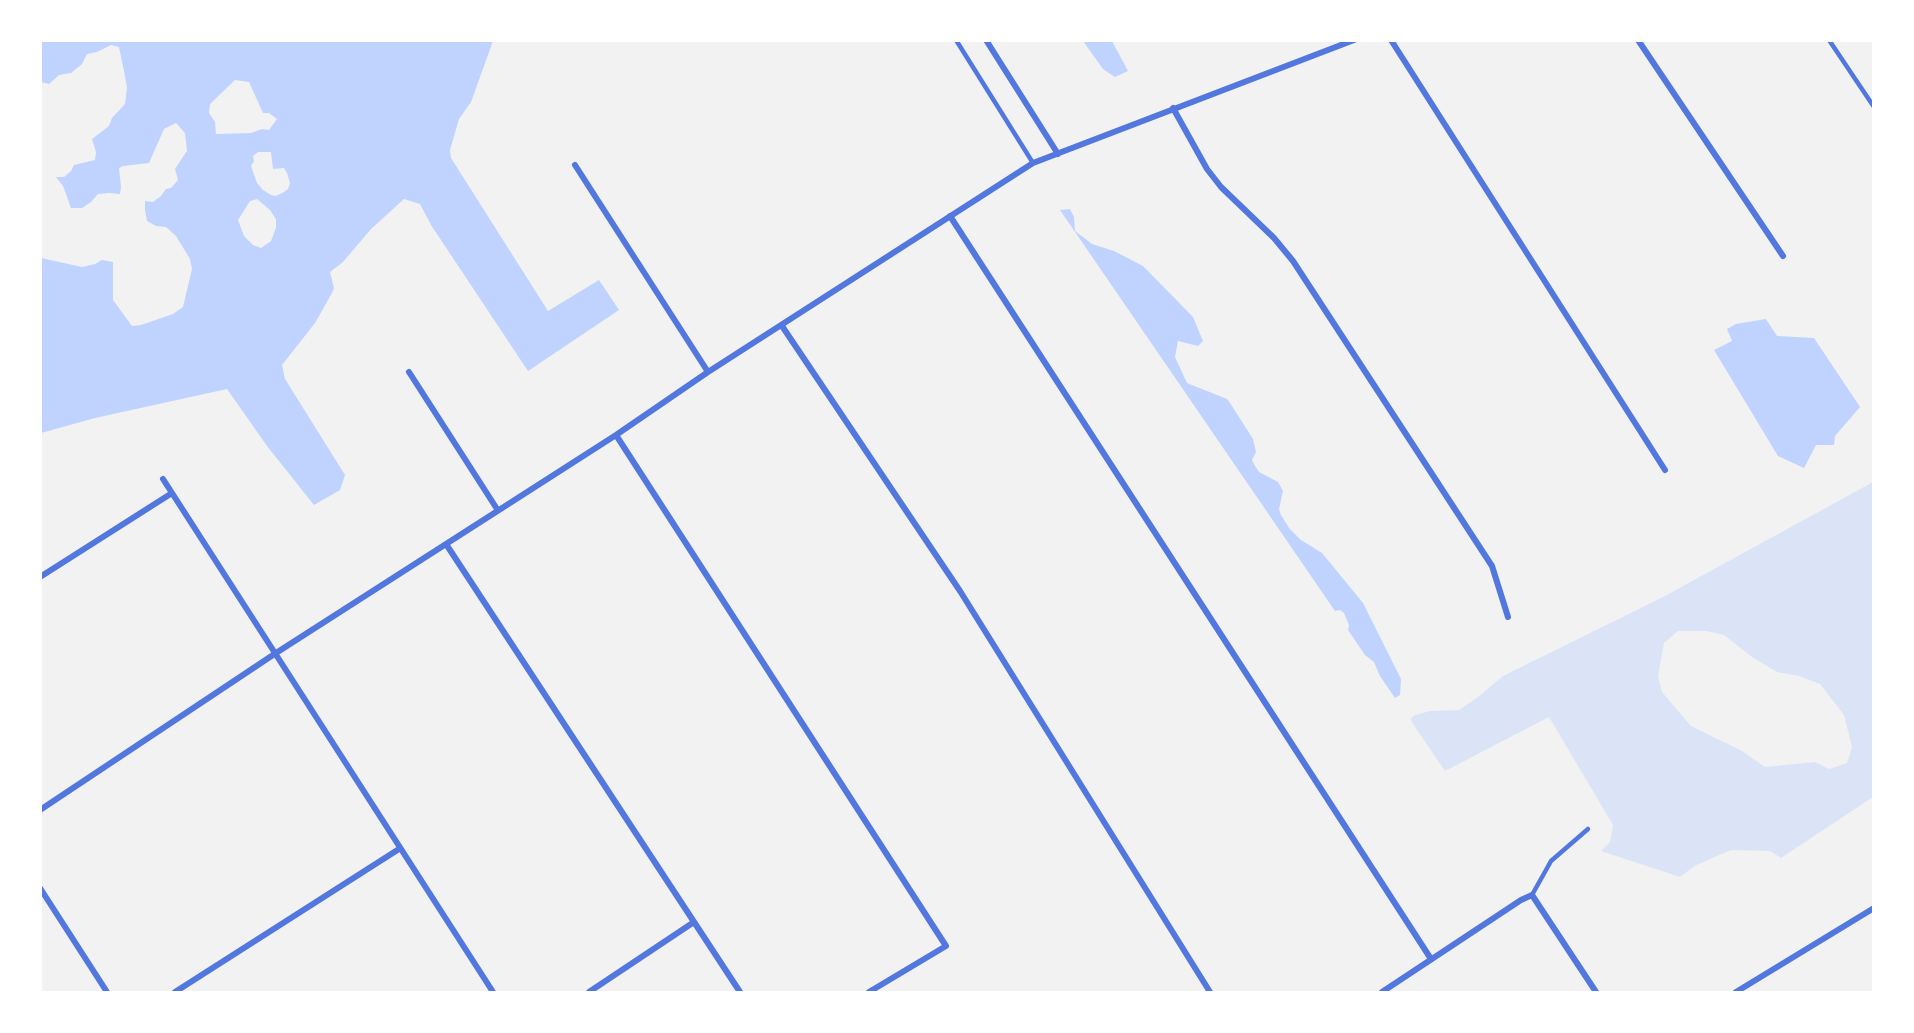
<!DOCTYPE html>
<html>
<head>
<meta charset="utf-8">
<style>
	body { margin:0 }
	#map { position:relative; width:1914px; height:1033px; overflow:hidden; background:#f2f2f2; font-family:Mulish,sans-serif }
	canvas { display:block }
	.frame { position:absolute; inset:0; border:42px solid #fff; pointer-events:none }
</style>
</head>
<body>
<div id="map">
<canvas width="1914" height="1033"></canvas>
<div class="frame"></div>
</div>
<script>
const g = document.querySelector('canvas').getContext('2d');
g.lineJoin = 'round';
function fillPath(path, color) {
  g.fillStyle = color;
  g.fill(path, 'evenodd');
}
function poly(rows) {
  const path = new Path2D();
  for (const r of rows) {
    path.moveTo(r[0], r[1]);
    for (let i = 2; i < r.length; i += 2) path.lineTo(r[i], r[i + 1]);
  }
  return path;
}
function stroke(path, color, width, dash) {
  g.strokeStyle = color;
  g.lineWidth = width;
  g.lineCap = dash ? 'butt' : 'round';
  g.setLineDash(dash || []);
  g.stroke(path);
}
fillPath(poly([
	[1873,482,1873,797,1781,858,1770,851,1731,850,1696,865,1680,877,1601,851,1610,842,1613,825,1549,717,1445,771,1411,721,1411,718,1415,715,1430,711,1459,710,1478,697,1503,676,1663,597],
	[1678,631,1706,631,1724,635,1752,657,1777,672,1799,676,1820,684,1844,715,1852,747,1847,763,1829,769,1815,762,1765,767,1742,751,1691,726,1662,692,1658,676,1664,643]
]), '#dbe4f7');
fillPath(poly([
	[41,40,493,41,471,102,459,119,450,150,451,158,548,311,599,280,619,310,528,371,431,225,420,204,404,199,371,229,343,262,330,272,334,288,332,293,315,323,282,365,285,379,345,475,340,490,314,505,267,446,227,389,95,418,41,433,41,258,82,267,95,264,102,260,113,262,113,300,132,326,141,325,173,314,183,307,192,269,190,259,176,236,166,227,156,226,147,221,145,210,145,201,153,202,161,196,166,189,171,188,178,180,175,169,187,151,185,133,176,123,164,129,149,163,123,166,119,168,121,187,120,194,109,193,98,194,91,202,82,208,71,208,63,186,56,177,64,177,71,171,74,165,95,160,96,152,92,139,109,126,112,118,125,104,127,88,125,76,119,47,111,45,97,52,87,54,82,64,71,73,59,75,49,84,41,82],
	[235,80,249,82,263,113,269,113,277,119,269,130,262,129,251,133,216,134,215,122,209,113,210,104],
	[258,152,271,152,273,169,284,168,287,173,290,183,288,189,284,192,276,196,271,195,263,190,257,183,251,166,254,161,253,156],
	[257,199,270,210,276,219,276,228,271,241,261,248,253,245,244,236,238,220,250,201],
	[1083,41,1112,41,1128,71,1115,77,1103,69],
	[1070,209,1074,217,1075,231,1092,244,1114,251,1143,266,1193,317,1203,341,1198,346,1178,341,1175,357,1187,383,1227,399,1232,406,1253,439,1256,452,1252,460,1255,466,1259,472,1278,482,1283,491,1279,509,1281,515,1289,528,1301,540,1322,553,1363,603,1401,679,1400,695,1395,698,1380,676,1374,662,1365,655,1348,630,1349,625,1344,613,1340,610,1335,611,1060,210],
	[1766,319,1777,336,1814,338,1860,407,1835,436,1834,445,1816,445,1804,468,1778,456,1714,350,1732,341,1727,329,1736,324]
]), '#bfd3fe');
stroke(poly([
	[956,40,1033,163],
	[1829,40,1874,107],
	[1532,895,1551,861,1588,829]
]), '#5277de', 4.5);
stroke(poly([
	[986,40,1058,154],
	[1391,40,1665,470],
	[1638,40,1783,256],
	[1173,108,1207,169,1221,187,1274,238,1293,261,1492,566,1508,617],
	[575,165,708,372],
	[950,216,1431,959],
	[782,326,960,591,1210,992],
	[409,372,497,509],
	[616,435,946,946,869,992],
	[163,479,493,992],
	[446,544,740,992],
	[40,577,172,493],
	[40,810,276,653,616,435,708,372,1033,163,1354,40],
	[40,888,107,992],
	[175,992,399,849],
	[589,992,694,922],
	[1382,992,1521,900,1532,895,1596,992],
	[1736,992,1874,908]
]), '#5277de', 6);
</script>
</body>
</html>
